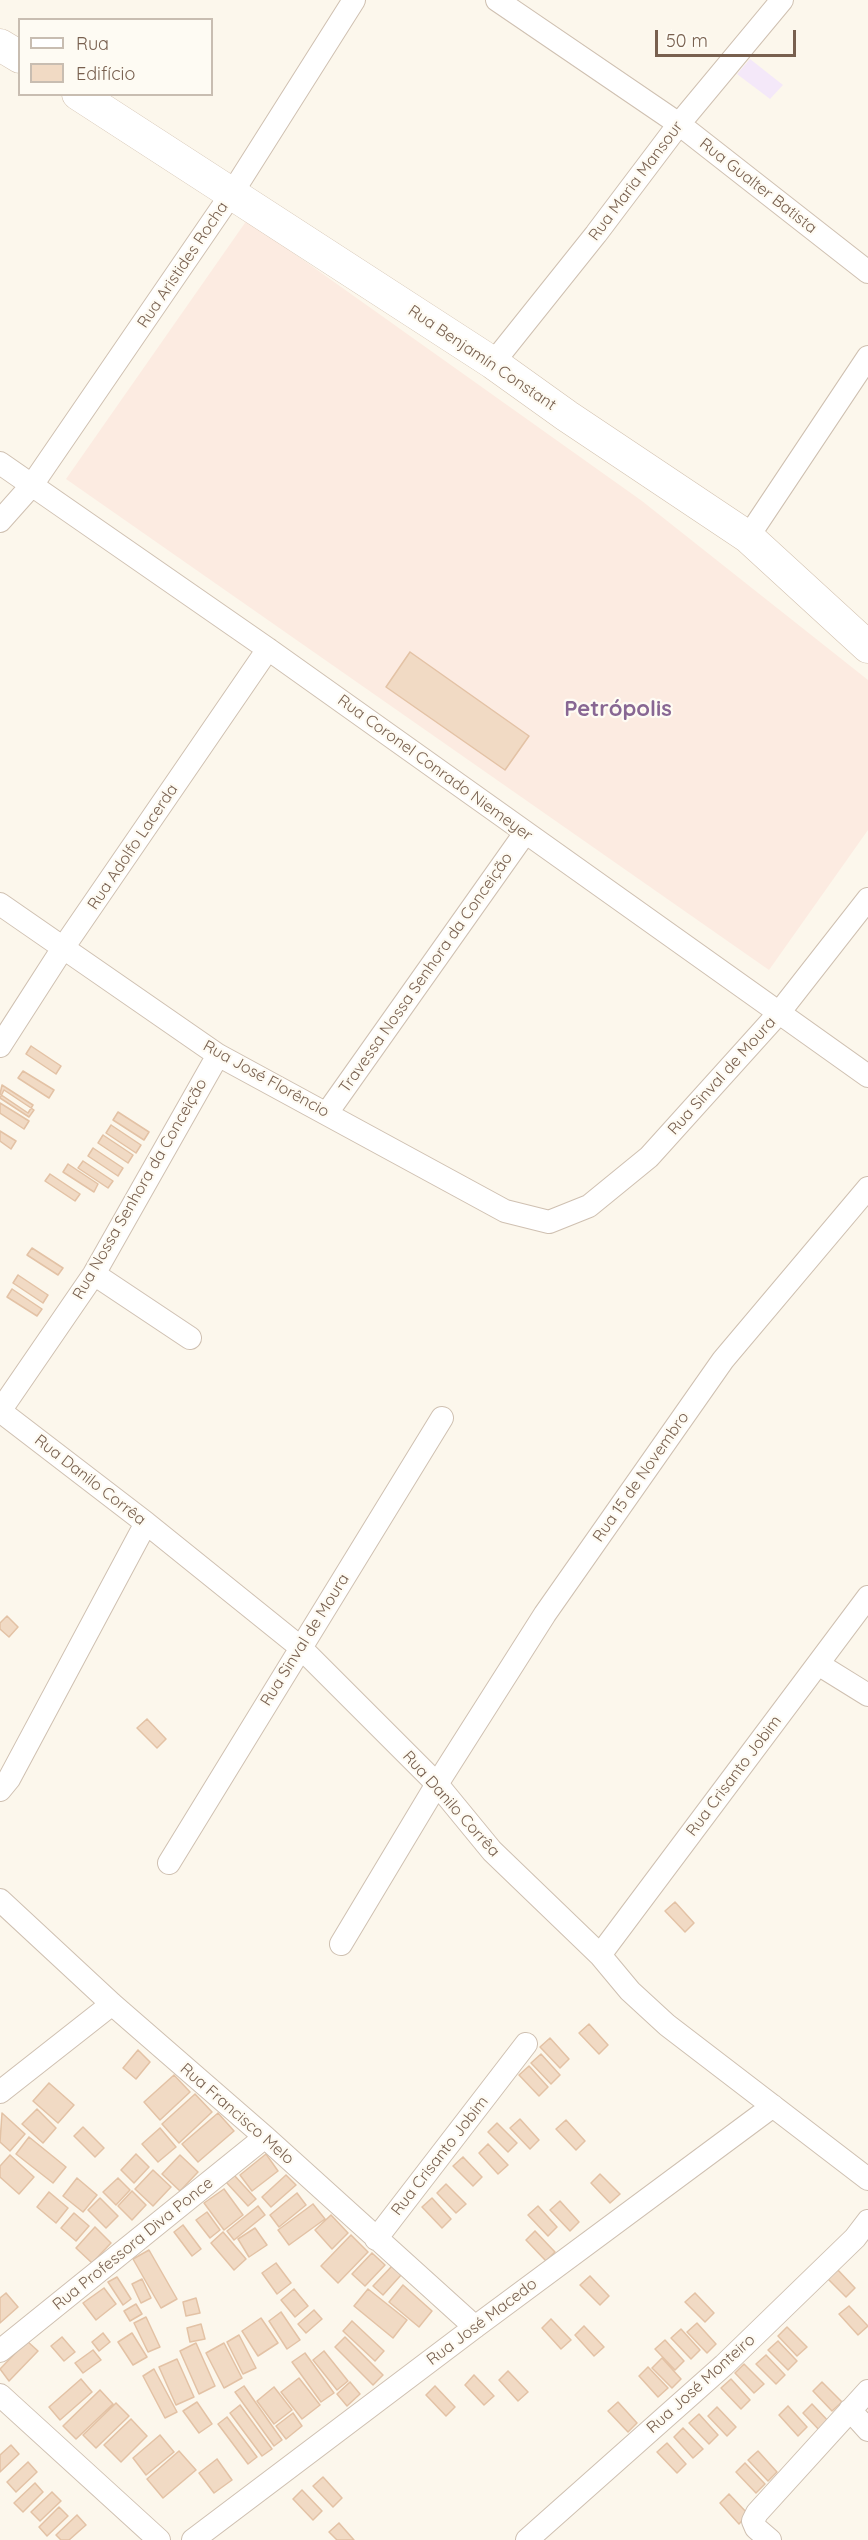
<!DOCTYPE html>
<html>
<head>
<meta charset="utf-8">
<style>
	body { margin:0 }
	#map { position:relative; width:868px; height:2540px; overflow:hidden; background:#fcf7ec; font-family:Quicksand,sans-serif }
	canvas { display:block }
	.legend { position:absolute; left:18px; top:18px; width:195px; height:78px; box-sizing:border-box; background:#fefbf3; border:2px solid #c8bdb1; margin:0; padding:8px 10px; list-style:none; font-size:18px; color:#78604f }
	.legend li { display:flex; align-items:center; gap:12px; height:30px }
	.legend b { width:30px; border:2px solid #c8bdb1 }
	.scale { position:absolute; left:655px; top:30px; width:141px; height:27px; box-sizing:border-box; border:3px solid #78604f; border-top:0; padding-left:8px; font-size:18px; line-height:21px; white-space:nowrap; color:#78604f; -webkit-text-stroke:4px #fefbf3; paint-order:stroke }
</style>
</head>
<body>
<div id="map">
<canvas width="868" height="2540"></canvas>
<ul class="legend">
<li><b style="height:8px;background:#fff"></b>Rua</li>
<li><b style="height:16px;background:#f1dac4"></b>Edifício</li>
</ul>
<div class="scale">50 m</div>
</div>
<script>
const g = document.querySelector('canvas').getContext('2d');
g.lineJoin = 'round';
function fillPath(path, color) {
  g.fillStyle = color;
  g.fill(path, 'evenodd');
}
function poly(rows) {
  const path = new Path2D();
  for (const r of rows) {
    path.moveTo(r[0], r[1]);
    for (let i = 2; i < r.length; i += 2) path.lineTo(r[i], r[i + 1]);
  }
  return path;
}
function stroke(path, color, width, dash) {
  g.strokeStyle = color;
  g.lineWidth = width;
  g.lineCap = dash ? 'butt' : 'round';
  g.setLineDash(dash || []);
  g.stroke(path);
}
function label(font, color, halo, rows, align = 'center') {
  g.font = font + ' Quicksand,sans-serif';
  g.lineWidth = 4.5;
  g.setLineDash([]);
  g.textBaseline = 'middle';
  g.strokeStyle = halo;
  g.fillStyle = color;
  for (const [text, x, y, turn = 0] of rows) {
    g.save();
    g.translate(x, y);
    g.rotate((+turn || 0) * Math.PI / 180);
    g.textAlign = isNaN(turn) ? turn : align;
    if (halo) g.strokeText(text, 0, 0);
    g.fillText(text, 0, 0);
    g.restore();
  }
}
fillPath(poly([
	[247,220,642,501,868,680,868,830,769,970,66,479]
]), '#fcebe1');
fillPath(poly([
	[750,59,783,85,770,99,737,74]
]), '#f4e8f9');
const building = poly([
	[410,652,529,736,505,770,386,687,410,652],
	[31,1046,61,1066,56,1074,26,1054,31,1046],
	[23,1071,54,1090,49,1098,18,1078,23,1071],
	[2,1085,33,1105,28,1113,0,1094,2,1085],
	[4,1090,34,1110,29,1117,0,1098,4,1090],
	[0,1103,29,1121,24,1129,0,1113,0,1103],
	[118,1112,149,1132,144,1140,113,1120,118,1112],
	[111,1125,141,1145,136,1153,106,1133,111,1125],
	[0,1131,16,1141,11,1149,0,1141,0,1131],
	[103,1135,133,1155,128,1163,98,1143,103,1135],
	[93,1148,123,1168,118,1176,88,1156,93,1148],
	[83,1161,113,1181,108,1188,78,1168,83,1161],
	[68,1164,98,1184,94,1192,63,1172,68,1164],
	[50,1174,80,1194,75,1201,45,1181,50,1174],
	[32,1248,63,1268,58,1275,27,1255,32,1248],
	[18,1275,48,1295,43,1303,13,1283,18,1275],
	[12,1289,42,1309,37,1316,7,1297,12,1289],
	[7,1616,18,1627,9,1637,0,1629,0,1623,7,1616],
	[147,1719,166,1739,157,1748,137,1728,147,1719],
	[675,1902,694,1923,685,1932,665,1911,675,1902],
	[589,2024,608,2045,599,2054,579,2033,589,2024],
	[550,2038,569,2059,560,2068,540,2047,550,2038],
	[138,2050,150,2062,136,2079,123,2068,138,2050],
	[541,2054,560,2075,551,2084,531,2063,541,2054],
	[529,2066,548,2087,539,2096,519,2075,529,2066],
	[174,2075,190,2092,160,2120,144,2102,174,2075],
	[49,2083,74,2105,58,2123,33,2101,49,2083],
	[195,2094,212,2112,179,2143,162,2124,195,2094],
	[37,2109,56,2128,43,2143,22,2124,37,2109],
	[2,2113,25,2134,10,2151,0,2142,2,2113],
	[218,2113,234,2131,198,2162,182,2144,218,2113],
	[520,2119,539,2140,530,2149,510,2128,520,2119],
	[566,2120,585,2141,576,2150,556,2129,566,2120],
	[497,2123,517,2143,508,2152,488,2132,497,2123],
	[83,2127,104,2148,95,2157,74,2136,83,2127],
	[160,2128,176,2147,158,2162,142,2144,160,2128],
	[29,2137,66,2167,53,2183,16,2154,29,2137],
	[488,2144,508,2165,498,2174,479,2153,488,2144],
	[136,2154,149,2167,134,2183,121,2170,136,2154],
	[266,2154,278,2171,252,2191,240,2175,266,2154],
	[10,2155,34,2177,19,2194,0,2177,0,2166,10,2155],
	[180,2155,198,2172,180,2191,162,2174,180,2155],
	[463,2157,482,2177,473,2186,453,2166,463,2157],
	[153,2170,171,2187,153,2206,135,2189,153,2170],
	[600,2174,620,2194,610,2203,591,2183,600,2174],
	[234,2175,256,2199,248,2206,226,2182,234,2175],
	[286,2175,296,2185,271,2207,262,2197,286,2175],
	[77,2178,97,2195,83,2212,63,2196,77,2178],
	[118,2178,130,2190,116,2205,103,2192,118,2178],
	[446,2184,466,2204,456,2213,437,2193,446,2184],
	[224,2189,243,2215,224,2230,204,2203,224,2189],
	[132,2191,146,2205,132,2220,118,2206,132,2191],
	[49,2192,68,2208,56,2223,37,2207,49,2192],
	[297,2193,306,2205,279,2227,270,2215,297,2193],
	[100,2198,118,2216,106,2228,88,2210,100,2198],
	[432,2198,451,2219,442,2228,422,2207,432,2198],
	[560,2201,579,2222,570,2231,550,2210,560,2201],
	[313,2204,325,2219,289,2245,278,2230,313,2204],
	[258,2206,265,2215,234,2240,227,2231,258,2206],
	[538,2206,557,2227,548,2236,528,2215,538,2206],
	[207,2212,220,2230,210,2238,196,2220,207,2212],
	[74,2213,89,2226,76,2241,61,2228,74,2213],
	[331,2215,348,2233,332,2249,315,2230,331,2215],
	[183,2225,201,2249,192,2256,174,2232,183,2225],
	[95,2227,111,2243,92,2263,76,2248,95,2227],
	[255,2228,267,2245,249,2257,238,2239,255,2228],
	[535,2231,555,2252,546,2261,526,2240,535,2231],
	[223,2232,246,2259,234,2270,211,2243,223,2232],
	[351,2235,368,2252,338,2283,321,2266,351,2235],
	[149,2250,177,2299,161,2308,133,2259,149,2250],
	[372,2253,385,2265,365,2286,352,2274,372,2253],
	[276,2263,291,2283,277,2294,262,2273,276,2263],
	[393,2265,402,2274,383,2295,373,2286,393,2265],
	[836,2268,855,2288,846,2297,826,2277,836,2268],
	[590,2276,609,2296,600,2305,580,2285,590,2276],
	[117,2277,131,2299,123,2305,108,2282,117,2277],
	[142,2279,151,2298,141,2303,132,2284,142,2279],
	[403,2285,432,2311,419,2327,389,2302,403,2285],
	[104,2288,116,2304,96,2320,83,2303,104,2288],
	[294,2289,308,2306,295,2317,281,2300,294,2289],
	[368,2289,407,2320,393,2338,354,2306,368,2289],
	[6,2293,18,2307,0,2323,0,2298,6,2293],
	[695,2293,714,2313,705,2322,685,2302,695,2293],
	[196,2298,200,2313,186,2316,183,2302,196,2298],
	[136,2304,142,2314,130,2321,124,2311,136,2304],
	[849,2306,868,2326,858,2335,839,2314,849,2306],
	[314,2310,322,2319,306,2333,298,2324,314,2310],
	[281,2312,300,2340,287,2349,269,2321,281,2312],
	[146,2317,160,2347,148,2352,134,2323,146,2317],
	[261,2318,278,2343,258,2356,242,2331,261,2318],
	[551,2319,571,2340,561,2349,542,2328,551,2319],
	[352,2321,384,2351,375,2361,343,2331,352,2321],
	[697,2323,716,2344,707,2353,687,2332,697,2323],
	[201,2324,205,2339,190,2342,187,2328,201,2324],
	[584,2326,604,2347,594,2356,575,2335,584,2326],
	[787,2327,807,2347,797,2356,778,2336,787,2327],
	[681,2329,700,2350,691,2359,671,2338,681,2329],
	[103,2333,110,2342,99,2351,92,2342,103,2333],
	[132,2333,147,2357,133,2365,118,2342,132,2333],
	[239,2335,256,2368,243,2374,227,2342,239,2335],
	[62,2337,75,2352,64,2361,51,2346,62,2337],
	[345,2337,383,2375,373,2385,335,2347,345,2337],
	[665,2340,684,2361,675,2370,655,2349,665,2340],
	[27,2341,38,2351,9,2381,0,2369,27,2341],
	[778,2341,797,2361,788,2370,768,2350,778,2341],
	[196,2343,215,2386,199,2394,180,2351,196,2343],
	[224,2343,242,2378,224,2388,206,2353,224,2343],
	[93,2350,101,2360,83,2373,75,2363,93,2350],
	[324,2351,348,2381,337,2390,313,2360,324,2351],
	[305,2353,334,2393,321,2402,292,2362,305,2353],
	[766,2355,785,2375,776,2384,756,2364,766,2355],
	[662,2358,681,2379,672,2388,652,2368,662,2358],
	[177,2359,194,2397,176,2405,159,2367,177,2359],
	[744,2364,764,2384,754,2393,735,2373,744,2364],
	[648,2367,668,2388,658,2397,639,2376,648,2367],
	[154,2369,177,2412,165,2418,143,2376,154,2369],
	[508,2371,528,2392,518,2401,499,2380,508,2371],
	[474,2375,494,2396,484,2405,465,2385,474,2375],
	[299,2378,320,2405,302,2419,281,2392,299,2378],
	[81,2379,92,2392,60,2420,49,2407,81,2379],
	[731,2379,750,2400,741,2409,721,2388,731,2379],
	[350,2382,360,2394,347,2406,337,2394,350,2382],
	[822,2382,842,2402,832,2411,813,2391,822,2382],
	[244,2386,282,2440,274,2446,235,2392,244,2386],
	[435,2386,455,2407,446,2416,426,2395,435,2386],
	[274,2387,292,2410,274,2424,257,2401,274,2387],
	[100,2390,113,2404,76,2439,63,2426,100,2390],
	[197,2402,212,2424,199,2433,183,2411,197,2402],
	[618,2402,637,2423,628,2432,608,2411,618,2402],
	[116,2403,129,2416,96,2448,83,2435,116,2403],
	[812,2404,832,2425,823,2434,803,2413,812,2404],
	[240,2405,272,2449,262,2456,230,2413,240,2405],
	[788,2406,807,2427,798,2436,779,2415,788,2406],
	[717,2407,736,2427,727,2436,708,2416,717,2407],
	[293,2413,302,2426,286,2439,276,2426,293,2413],
	[699,2414,718,2435,709,2444,689,2423,699,2414],
	[227,2417,257,2457,248,2464,218,2424,227,2417],
	[131,2419,147,2436,121,2462,104,2445,131,2419],
	[683,2428,703,2449,693,2458,674,2437,683,2428],
	[160,2435,174,2452,146,2475,133,2458,160,2435],
	[667,2443,686,2464,677,2473,657,2452,667,2443],
	[11,2445,19,2454,0,2472,0,2455,11,2445],
	[179,2451,196,2470,163,2498,147,2479,179,2451],
	[758,2451,777,2472,768,2481,748,2460,758,2451],
	[217,2459,232,2480,214,2493,199,2473,217,2459],
	[28,2462,37,2472,16,2492,7,2482,28,2462],
	[745,2463,765,2484,756,2493,736,2472,745,2463],
	[323,2477,342,2498,333,2507,313,2486,323,2477],
	[35,2483,43,2492,23,2512,14,2503,35,2483],
	[302,2490,322,2511,313,2520,293,2499,302,2490],
	[52,2492,61,2501,40,2521,31,2512,52,2492],
	[729,2494,748,2514,739,2524,720,2503,729,2494],
	[59,2507,68,2516,47,2536,39,2527,59,2507],
	[77,2515,86,2525,69,2540,61,2540,56,2535,77,2515],
	[339,2523,354,2540,337,2540,329,2532,339,2523]
]);
fillPath(building, '#f1dac4');
stroke(building, '#e3c2a5', 1.5);
const street = poly([
	[497,0,679,124,868,272],
	[493,363,596,234,679,124,782,0],
	[0,463,268,649,868,1076],
	[0,521,32,485,232,193,354,0],
	[748,537,868,357],
	[0,904,218,1055,505,1211,549,1222,589,1206,649,1157,778,1014,868,899],
	[0,1046,63,948,268,649],
	[218,1055,94,1274,0,1411,146,1523,300,1647,437,1784,492,1851,600,1955,630,1991,667,2025,868,2179],
	[327,1113,525,833],
	[94,1274,190,1338],
	[818,1664,868,1695],
	[0,1790,9,1779,146,1523],
	[169,1863,442,1418],
	[0,1900,112,2004,265,2137,475,2327],
	[341,1944,437,1784,545,1614,723,1360,868,1188],
	[600,1955,868,1597],
	[0,2092,112,2004],
	[376,2239,526,2044],
	[0,2351,265,2137],
	[0,2395,159,2540],
	[850,2410,868,2430],
	[193,2540,475,2327,773,2106],
	[527,2540,724,2365,855,2238,868,2221],
	[770,2540,756,2528,753,2521,757,2513,868,2391]
]);
const secondary = poly([
	[0,45,20,57],
	[78,94,493,363,567,416,748,537,868,647]
]);
stroke(street, '#cfc0b1', 24);
stroke(secondary, '#d2c1af', 33);
stroke(street, '#fff', 22);
stroke(secondary, '#fff', 32);
label('16px', '#78604f', '#fefbf3', [
	["Rua Maria Mansour",636,181,-53],
	["Rua Gualter Batista",758,186,38],
	["Rua Aristides Rocha",183,265,-56],
	["Rua Benjamín Constant",482,358,34],
	["Rua Coronel Conrado Niemeyer",435,768,36],
	["Rua Adolfo Lacerda",133,847,-56],
	["Travessa Nossa Senhora da Conceição",426,973,-55],
	["Rua Sinval de Moura",722,1076,-48],
	["Rua José Florêncio",266,1079,29],
	["Rua Nossa Senhora da Conceição",140,1189,-60],
	["Rua 15 de Novembro",641,1477,-55],
	["Rua Danilo Corrêa",90,1480,38],
	["Rua Sinval de Moura",305,1640,-58],
	["Rua Crisanto Jobim",734,1776,-53],
	["Rua Danilo Corrêa",451,1804,48],
	["Rua Francisco Melo",237,2114,41],
	["Rua Crisanto Jobim",440,2156,-52],
	["Rua Professora Diva Ponce",133,2244,-39],
	["Rua José Macedo",482,2322,-37],
	["Rua José Monteiro",701,2384,-42]
]);
label('bold 22px', '#886793', '#fefbf3', [
	["Petrópolis",618,709]
]);
</script>
</body>
</html>
